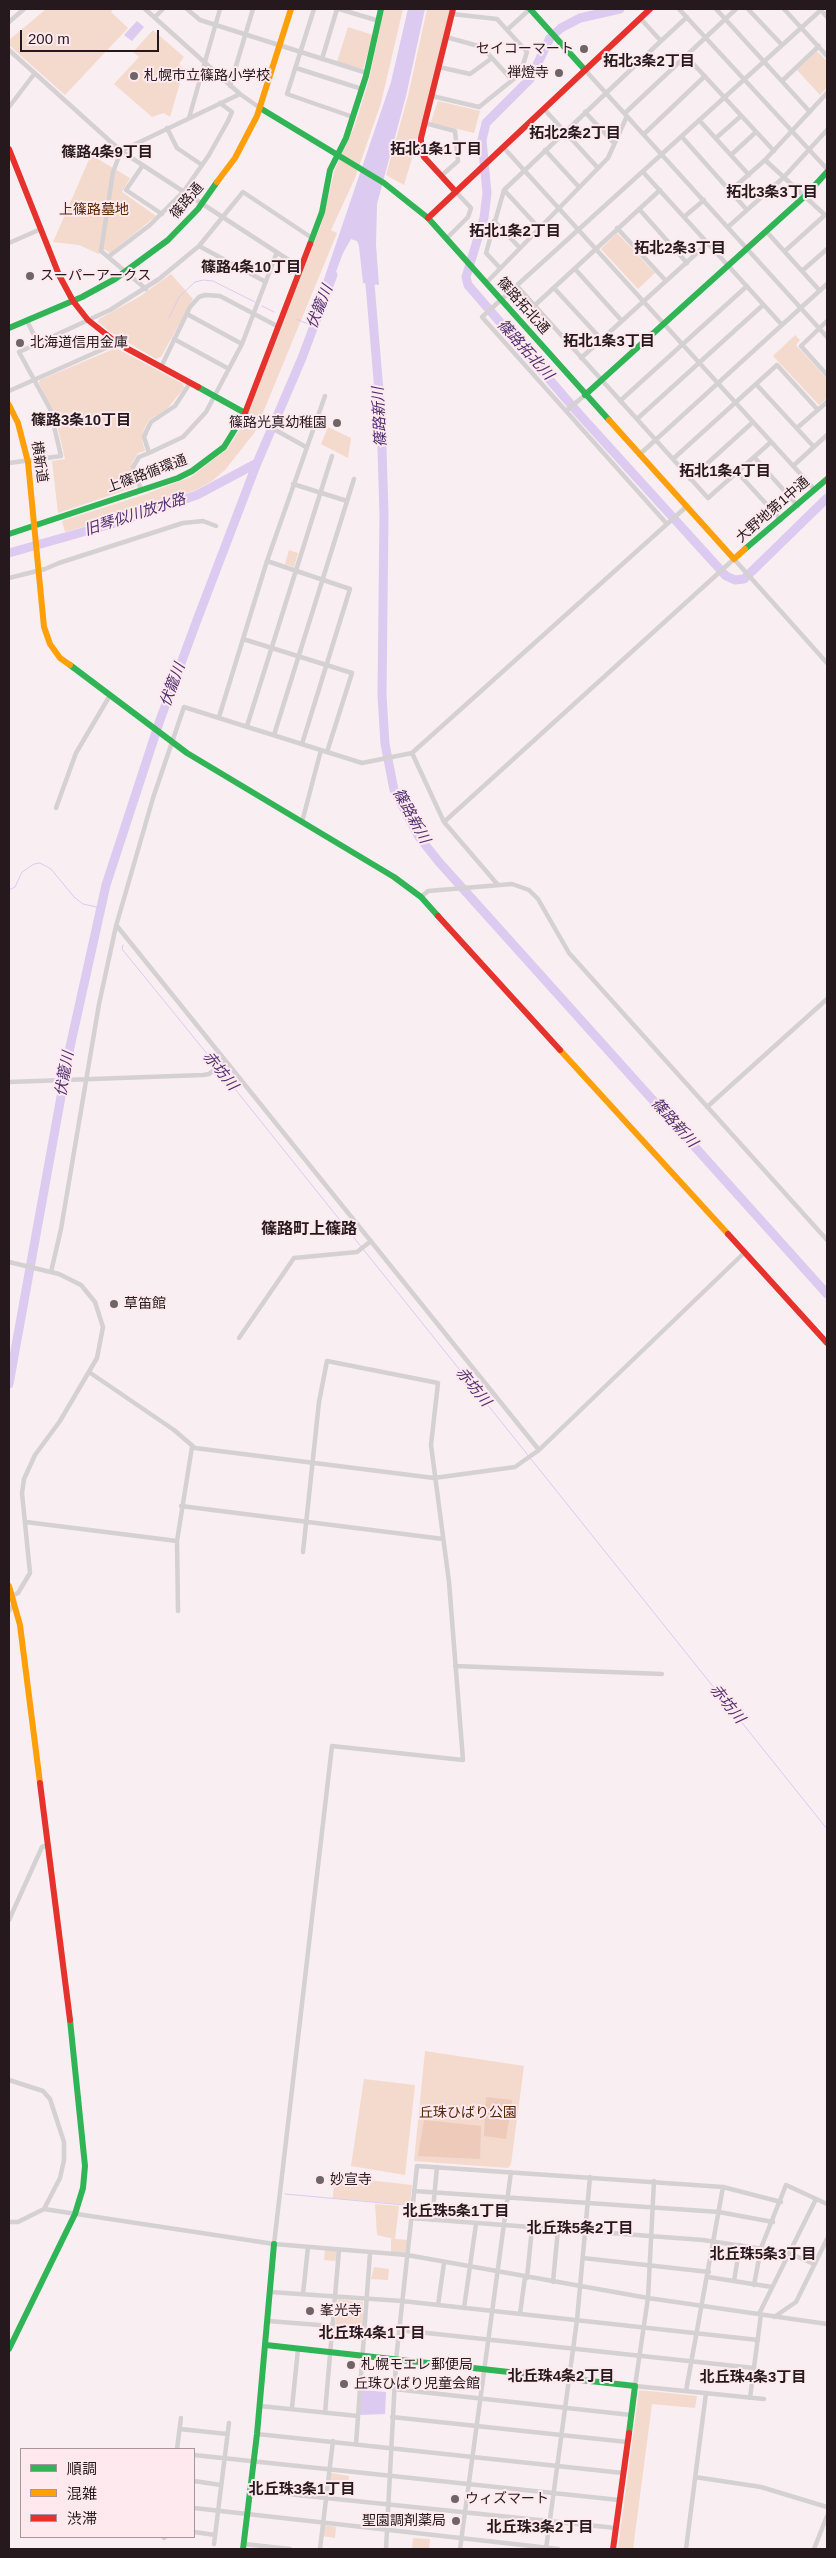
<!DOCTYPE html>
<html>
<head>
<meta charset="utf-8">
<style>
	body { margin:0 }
	#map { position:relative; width:836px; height:2558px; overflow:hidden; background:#f9eef1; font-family:Arial,"Noto Sans JP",sans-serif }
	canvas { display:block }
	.frame { position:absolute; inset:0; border:10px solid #25191d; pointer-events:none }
	.legend { position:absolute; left:20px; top:2448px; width:175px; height:90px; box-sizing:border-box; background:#fee9ef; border:1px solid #a7969b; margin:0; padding:6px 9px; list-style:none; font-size:15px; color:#25191d }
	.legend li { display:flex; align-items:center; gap:10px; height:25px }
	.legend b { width:25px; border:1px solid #a7969b }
	.scale { position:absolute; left:20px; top:30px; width:139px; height:22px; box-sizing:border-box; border:2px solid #25191d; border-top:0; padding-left:6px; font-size:15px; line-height:18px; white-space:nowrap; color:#25191d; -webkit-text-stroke:4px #fee9ef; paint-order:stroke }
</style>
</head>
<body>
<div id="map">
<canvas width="836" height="2558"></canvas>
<div class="frame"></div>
<ul class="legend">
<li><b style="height:6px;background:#30b455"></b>順調</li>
<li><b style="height:6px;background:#ff9f0a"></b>混雑</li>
<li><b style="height:6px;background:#e5322d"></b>渋滞</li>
</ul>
<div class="scale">200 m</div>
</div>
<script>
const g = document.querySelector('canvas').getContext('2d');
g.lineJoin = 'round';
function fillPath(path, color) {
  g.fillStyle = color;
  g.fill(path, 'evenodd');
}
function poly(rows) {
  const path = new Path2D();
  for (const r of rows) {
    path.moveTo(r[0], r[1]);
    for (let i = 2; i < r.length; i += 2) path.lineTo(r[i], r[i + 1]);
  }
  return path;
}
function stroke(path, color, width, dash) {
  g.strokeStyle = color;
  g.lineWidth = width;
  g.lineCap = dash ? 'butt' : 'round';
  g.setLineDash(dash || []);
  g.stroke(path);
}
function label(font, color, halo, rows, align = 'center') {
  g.font = font + ' Arial,"Noto Sans JP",sans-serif';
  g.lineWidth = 4;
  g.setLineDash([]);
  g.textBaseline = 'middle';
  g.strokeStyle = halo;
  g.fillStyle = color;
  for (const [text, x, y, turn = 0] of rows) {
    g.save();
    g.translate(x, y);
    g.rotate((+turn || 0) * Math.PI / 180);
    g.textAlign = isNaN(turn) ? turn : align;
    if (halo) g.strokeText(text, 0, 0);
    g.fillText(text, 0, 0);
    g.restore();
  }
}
fillPath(poly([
	[46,9,113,9,111,12,128,28,65,95,9,45,9,40],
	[384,9,403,9,381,103,355,178,331,230,337,233,255,432,225,470,212,481,196,490,132,513,65,532,62,521,143,495,191,477,227,449,244,424,321,225,335,169,355,125,369,80],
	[427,9,450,9,427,107,404,185,386,175,408,96],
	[348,27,373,35,363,69,337,62],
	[153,30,184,57,179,64,184,69,170,117,164,113,152,117,114,84,139,57,133,52],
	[817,51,827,61,827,87,820,95,797,70],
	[438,101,480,111,474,133,433,123,431,121],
	[91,155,130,178,122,192,156,216,110,253,104,249,99,254,79,245,53,242],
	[617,233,655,273,638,289,601,249],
	[171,274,193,299,161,357,156,359,110,332,98,322,99,319,139,297],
	[795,335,800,340,796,345,827,379,827,398,819,405,773,356],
	[116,348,183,384,184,388,167,409,149,420,144,429,142,440,145,451,138,453,132,463,135,487,58,513,52,461,65,459,55,416,39,383,40,380],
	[328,427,351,438,348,458,321,444],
	[289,550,298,553,294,567,285,564],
	[425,2051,524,2066,511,2164,508,2168,414,2161],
	[364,2079,415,2085,405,2175,351,2166],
	[334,2176,412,2185,410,2205,333,2198],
	[375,2204,399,2206,395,2239,407,2240,405,2253,391,2252,391,2239,394,2239,377,2235],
	[325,2250,338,2251,336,2261,324,2260],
	[374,2267,389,2269,388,2280,371,2279],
	[338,2299,363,2302,363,2327,335,2326],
	[639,2390,697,2396,695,2408,652,2404,633,2549,618,2549],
	[331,2473,349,2476,348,2486,330,2483],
	[324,2525,336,2527,335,2538,323,2536],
	[413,2538,430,2539,429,2549,412,2549]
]), '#f4d9cd');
fillPath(poly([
	[486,2097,512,2100,506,2139,484,2136],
	[424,2120,481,2126,480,2159,418,2156]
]), '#edcab9');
fillPath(poly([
	[408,9,425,9,406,96,377,204,376,245,379,285,363,283,359,246,357,241,351,239,343,253,331,285,323,282,391,82],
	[137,21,144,27,132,41,124,35],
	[361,2390,386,2392,385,2414,359,2415]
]), '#dccaf0');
stroke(poly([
	[262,306,274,312],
	[169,318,179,297,195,282,203,280,213,281,255,302],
	[296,319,313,326],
	[9,890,15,887,22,872,34,864,40,863,51,869,74,897,83,904,101,908],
	[123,945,122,949,217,1066],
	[219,1069,827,1829],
	[285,2194,404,2205]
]), '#dccaf0', 1);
stroke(poly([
	[620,9,580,18,561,28,550,38,530,79,486,123,482,140,487,193,484,218,466,277,468,285,580,415,726,576,735,580,744,579,827,498],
	[369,272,381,415,384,515,382,695,385,744,394,790,419,837,439,862,827,1294],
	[9,553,118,522,197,495,257,463],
	[9,1384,70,1047,106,885,160,720,197,620,257,463,302,358,333,275]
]), '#dccaf0', 9);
stroke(poly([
	[145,9,240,94,260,108],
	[187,9,200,20,367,73],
	[314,9,287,94,353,117],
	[339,9,379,21],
	[679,9,827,169],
	[716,9,810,112],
	[748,9,782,45],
	[784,9,827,56],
	[821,10,827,17],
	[155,17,163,9],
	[9,22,24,9],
	[507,30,530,9],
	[446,37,482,47,512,80],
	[661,41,687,17],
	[9,50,121,151,301,268],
	[686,56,774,151],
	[322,59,337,9],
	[439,67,470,74,492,58],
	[296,68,362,89],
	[585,70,827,337],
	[782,81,819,46],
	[230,86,253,9],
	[432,96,479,107,520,74,527,52,497,19,452,14],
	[9,107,35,73],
	[544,109,598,168],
	[585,112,614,143],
	[625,113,736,9],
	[189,118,220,9],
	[699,120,749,175],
	[425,123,455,131,458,161,441,176],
	[167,128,177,148,202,165],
	[644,134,705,76],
	[682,137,747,210],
	[716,138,741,116],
	[503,147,815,490],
	[545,150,579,187],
	[731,155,756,132],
	[765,160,825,215,785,251],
	[143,165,126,190,162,214],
	[643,172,782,325],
	[504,190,539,228],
	[730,191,765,160,827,93],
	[639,209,687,263],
	[684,217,704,200],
	[494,221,520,248],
	[728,227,784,177,827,130],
	[617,228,666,281],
	[766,231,820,291],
	[446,239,468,217,471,208,456,192],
	[9,243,41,229],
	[199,246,266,282],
	[108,257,150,225,184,191,209,155,228,121,232,112,220,103],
	[500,268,486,253,504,190,661,41,640,18],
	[575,269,622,321],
	[802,271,827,249],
	[486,283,608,158,627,116],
	[517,286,708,498,771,442],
	[554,288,602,340],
	[146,289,101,251,113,172,121,151,240,94],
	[534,306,660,190],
	[187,314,242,344],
	[27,321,38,343],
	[827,321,801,346,827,375],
	[174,339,229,369],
	[581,358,708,243],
	[161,367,190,307,199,297,205,295,220,296,277,326],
	[756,384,814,447],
	[9,391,117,343],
	[620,401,747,286],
	[566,411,585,395],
	[245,413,306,447],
	[637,419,763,305],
	[797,428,827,402],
	[149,453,183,437,206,412,242,344,277,252],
	[639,455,827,284],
	[754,457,798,506],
	[673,459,777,365,818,410],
	[9,463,61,456,50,409,19,352,110,310,159,279,199,246,243,192,312,238],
	[793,466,827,435],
	[737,472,781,520],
	[690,479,753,422],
	[293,484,347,501],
	[141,490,133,467,139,457,149,453,144,437,147,430,151,422,175,406,190,383],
	[667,524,482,317,822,9],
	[267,561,350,589,302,744],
	[9,578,45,569,59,563,183,523,203,521,216,526],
	[243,639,352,673,327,752],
	[219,717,267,561,325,396],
	[247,726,332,456],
	[274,735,354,479],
	[412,753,444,822,498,885],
	[56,808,76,753,109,697],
	[302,822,321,750],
	[444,822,734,559,827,663],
	[421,897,428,891,512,884,529,890,538,899,569,953,827,1240],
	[117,926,539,1450],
	[9,1082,203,1075,209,1074,226,1061],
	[707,1107,827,999],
	[9,1262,59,1274,81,1285,95,1302,103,1327,97,1358,60,1421,35,1455,24,1479,22,1493,30,1573,18,1593,12,1596],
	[51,1272,61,1229,99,1004,116,926,153,798,184,707,362,763,412,753,686,507],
	[239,1338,294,1258,357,1252,371,1241],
	[89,1372,174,1430,195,1448,434,1478,515,1467,539,1450,745,1252],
	[181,1506,443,1539],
	[26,1522,177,1541,178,1611],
	[177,1541,192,1447],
	[9,1611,14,1604],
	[455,1666,662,1674],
	[9,1920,42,1847,48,1845],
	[9,2080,43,2091,50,2099,64,2142,64,2160,60,2178,44,2209,274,2244,407,2255,648,2298,827,2324],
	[654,2181,648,2298,635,2386,764,2399],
	[414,2191,719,2212,773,2222],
	[411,2218,703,2240,789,2253,814,2264],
	[432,2220,437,2167],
	[9,2222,18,2222,44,2209],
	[274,2244,332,1746,463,1760,449,1582,431,1445,438,1383,327,1361,319,1402,303,1552],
	[583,2258,709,2272],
	[708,2277,772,2287],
	[527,2278,532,2228],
	[734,2281,740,2245],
	[553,2282,558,2229],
	[754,2285,761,2248,786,2185,827,2204],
	[270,2292,402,2301,758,2340],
	[303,2294,308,2247],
	[438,2305,444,2263],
	[464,2308,476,2224],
	[520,2314,525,2277],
	[759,2314,816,2199],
	[774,2317,796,2302,827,2239],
	[268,2321,332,2326],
	[399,2330,754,2368],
	[394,2389,631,2415],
	[686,2391,723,2187],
	[750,2398,761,2314],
	[260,2406,358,2416],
	[292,2408,298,2349],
	[325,2413,339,2250],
	[392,2417,627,2442],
	[180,2429,227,2434],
	[257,2434,623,2473],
	[356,2444,370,2253],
	[177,2449,181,2418],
	[194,2455,619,2500],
	[695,2477,761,2487,827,2507],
	[194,2481,221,2485],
	[249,2490,616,2528],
	[194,2508,558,2549],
	[194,2532,215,2535],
	[164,2538,165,2537],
	[214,2544,229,2423],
	[244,2544,290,2549],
	[320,2549,333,2441],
	[386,2549,396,2360,417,2166,723,2187,781,2202],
	[460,2549,511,2172],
	[546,2549,577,2320,590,2177],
	[686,2549,706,2393],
	[814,2549,827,2516]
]), '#d5d0d2', 4.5);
stroke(poly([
	[530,9,585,70],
	[260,108,384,183,428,218,609,420],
	[310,244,322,212,330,170,346,138,366,76,381,9],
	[9,328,82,297,115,279,168,240,198,209,217,182],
	[585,395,805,196,827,172],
	[9,534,178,478,192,471,224,447,245,413,198,387],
	[745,549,827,479],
	[70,665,187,753,394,877,421,897,438,916],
	[266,2345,635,2386,629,2433],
	[9,2349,75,2214,83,2188,85,2166,70,2020],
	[243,2549,257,2434,274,2244]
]), '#30b455', 6);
stroke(poly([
	[217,182,235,158,257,116,291,9],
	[9,405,18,423,28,462,44,627,50,644,60,658,70,665],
	[609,420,734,559,745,549],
	[560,1050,728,1234],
	[9,1586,20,1625,40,1783]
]), '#ff9f0a', 6);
stroke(poly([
	[453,9,421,138,421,149,424,157,456,192],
	[9,149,59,275,73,301,88,320,117,343,198,387],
	[428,218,650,9],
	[245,413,310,244],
	[438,916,560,1050],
	[728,1234,827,1343],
	[40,1783,70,2020],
	[613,2549,629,2433]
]), '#e5322d', 6);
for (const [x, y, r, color] of [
	[584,49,5,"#6f6467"],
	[559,73,5,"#6f6467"],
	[134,76,5,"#6f6467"],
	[30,276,5,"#6f6467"],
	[20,343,5,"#6f6467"],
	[337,423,5,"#6f6467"],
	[114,1304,5,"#6f6467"],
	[320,2180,5,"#6f6467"],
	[310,2311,5,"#6f6467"],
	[351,2365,5,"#6f6467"],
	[344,2384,5,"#6f6467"],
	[455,2499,5,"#6f6467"],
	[456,2521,5,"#6f6467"]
]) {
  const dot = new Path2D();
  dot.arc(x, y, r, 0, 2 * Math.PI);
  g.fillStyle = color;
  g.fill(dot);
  stroke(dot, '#fee9ef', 2);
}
label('14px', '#25191d', '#fee9ef', [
	["セイコーマート",574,49,"right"],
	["禅燈寺",549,73,"right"],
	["札幌市立篠路小学校",144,76],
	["スーパーアークス",40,276],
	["北海道信用金庫",30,343],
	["篠路光真幼稚園",327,423,"right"],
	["草笛館",124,1304],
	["妙宣寺",330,2180],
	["峯光寺",320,2311],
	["札幌モエレ郵便局",361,2365],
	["丘珠ひばり児童会館",354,2384],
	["ウィズマート",465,2499],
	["聖園調剤薬局",446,2521,"right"]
], 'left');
label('14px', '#25191d', '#fee9ef', [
	["篠路通",187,201,-49],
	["篠路拓北通",523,306,48],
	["横新道",39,462,81],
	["上篠路循環通",147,474,-20],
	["大野地第1中通",773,510,-41]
]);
label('14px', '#572600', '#fee9ef', [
	["上篠路墓地",94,210],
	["丘珠ひばり公園",468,2113]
]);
label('bold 15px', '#25191d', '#fee9ef', [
	["拓北3条2丁目",649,62],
	["拓北2条2丁目",575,134],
	["拓北1条1丁目",436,150],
	["篠路4条9丁目",107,153],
	["拓北3条3丁目",772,193],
	["拓北1条2丁目",515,232],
	["拓北2条3丁目",680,249],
	["篠路4条10丁目",251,268],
	["拓北1条3丁目",609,342],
	["篠路3条10丁目",81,421],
	["拓北1条4丁目",725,472],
	["北丘珠5条1丁目",456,2212],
	["北丘珠5条2丁目",580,2229],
	["北丘珠5条3丁目",763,2255],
	["北丘珠4条1丁目",372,2334],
	["北丘珠4条2丁目",561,2377],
	["北丘珠4条3丁目",753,2378],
	["北丘珠3条1丁目",302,2490],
	["北丘珠3条2丁目",540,2528]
]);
label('italic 15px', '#4f3170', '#fee9ef', [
	["伏籠川",320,307,-68],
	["篠路拓北川",525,350,48],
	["篠路新川",380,417,-93],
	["旧琴似川放水路",135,515,-18],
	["伏籠川",173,685,-70],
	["篠路新川",411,816,61],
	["赤坊川",220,1071,51],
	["伏籠川",65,1074,-80],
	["篠路新川",674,1123,48],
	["赤坊川",473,1387,51],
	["赤坊川",727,1704,51]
]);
label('bold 16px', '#25191d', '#fee9ef', [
	["篠路町上篠路",309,1230]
]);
</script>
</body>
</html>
